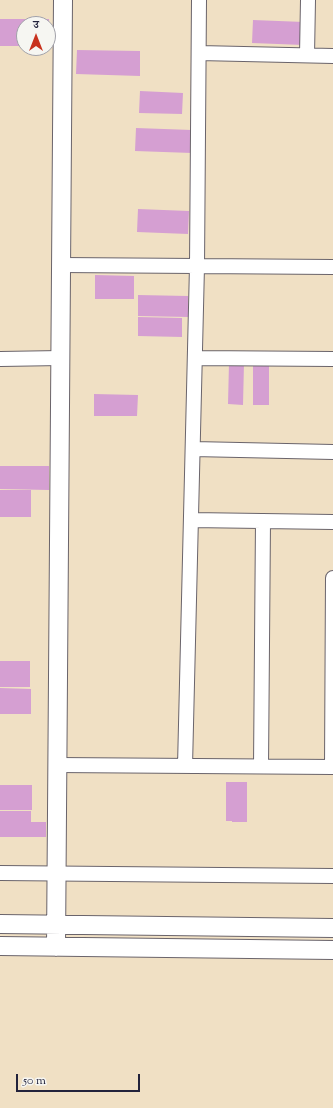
<!DOCTYPE html>
<html>
<head>
<meta charset="utf-8">
<style>
	body { margin:0 }
	#map { position:relative; width:333px; height:1108px; overflow:hidden; background:#f0e0c4; font-family:"Sorts Mill Goudy","Noto Serif Devanagari",serif }
	canvas { display:block }
	.north { position:absolute; left:16px; top:16px; width:40px; height:40px; box-sizing:border-box; background:#f6f6f2; border:1px solid #a1a1a9; border-radius:50%; rotate:0deg; font-size:11px; font-weight:700; line-height:16px; text-align:center; color:#22223b }
	.north::after { content:''; display:block; margin:auto; width:14px; height:18px; background:#c8321e; clip-path:polygon(50% 0,100% 100%,50% 72%,0 100%) }
	.scale { position:absolute; left:16px; top:1074px; width:124px; height:18px; box-sizing:border-box; border:2px solid #22223b; border-top:0; padding-left:5px; font-size:12px; line-height:14px; white-space:nowrap; color:#22223b; -webkit-text-stroke:3px #f6f6f2; paint-order:stroke }
</style>
</head>
<body>
<div id="map">
<canvas width="333" height="1108"></canvas>
<div class="north">उ</div>
<div class="scale">50 m</div>
</div>
<script>
const g = document.querySelector('canvas').getContext('2d');
g.lineJoin = 'round';
function fillPath(path, color) {
  g.fillStyle = color;
  g.fill(path, 'evenodd');
}
function poly(rows) {
  const path = new Path2D();
  for (const r of rows) {
    path.moveTo(r[0], r[1]);
    for (let i = 2; i < r.length; i += 2) path.lineTo(r[i], r[i + 1]);
  }
  return path;
}
function stroke(path, color, width, dash) {
  g.strokeStyle = color;
  g.lineWidth = width;
  g.lineCap = dash ? 'butt' : 'round';
  g.setLineDash(dash || []);
  g.stroke(path);
}
fillPath(poly([
	[0,19,49,19,49,24,24,24,24,46,0,46],
	[253,20,304,22,303,45,252,43],
	[77,50,140,51,140,76,76,74],
	[140,91,183,93,182,114,139,113],
	[136,128,192,130,192,153,135,151],
	[138,209,189,211,188,234,137,232],
	[95,275,134,276,134,299,95,299],
	[138,295,188,296,188,317,138,316],
	[138,317,182,318,182,337,138,336],
	[229,363,244,363,243,405,228,404],
	[269,363,269,405,253,405,253,364],
	[94,394,138,395,137,416,94,416],
	[0,466,49,466,49,490,0,489],
	[0,490,31,490,31,517,0,517],
	[0,661,30,661,30,687,0,687],
	[0,688,31,689,31,714,0,714],
	[226,782,247,782,247,822,232,822,232,821,226,821],
	[0,785,32,785,32,810,0,810],
	[0,811,31,811,31,822,46,822,46,837,0,837]
]), '#d59fd2');
const minor = poly([
	[199,53,333,56],
	[307,55,308,0],
	[61,265,333,267],
	[195,358,333,359],
	[0,359,61,358],
	[193,449,333,452],
	[191,520,333,522],
	[57,765,333,767],
	[185,766,197,266,199,0],
	[261,766,263,521],
	[332,767,333,578],
	[0,873,333,876]
]);
const tertiary = poly([
	[0,924,333,928],
	[0,946,333,950],
	[56,947,63,0]
]);
stroke(minor, '#6a646b', 16);
stroke(tertiary, '#6a646b', 20);
stroke(minor, '#fff', 14);
stroke(tertiary, '#fff', 18);
</script>
</body>
</html>
